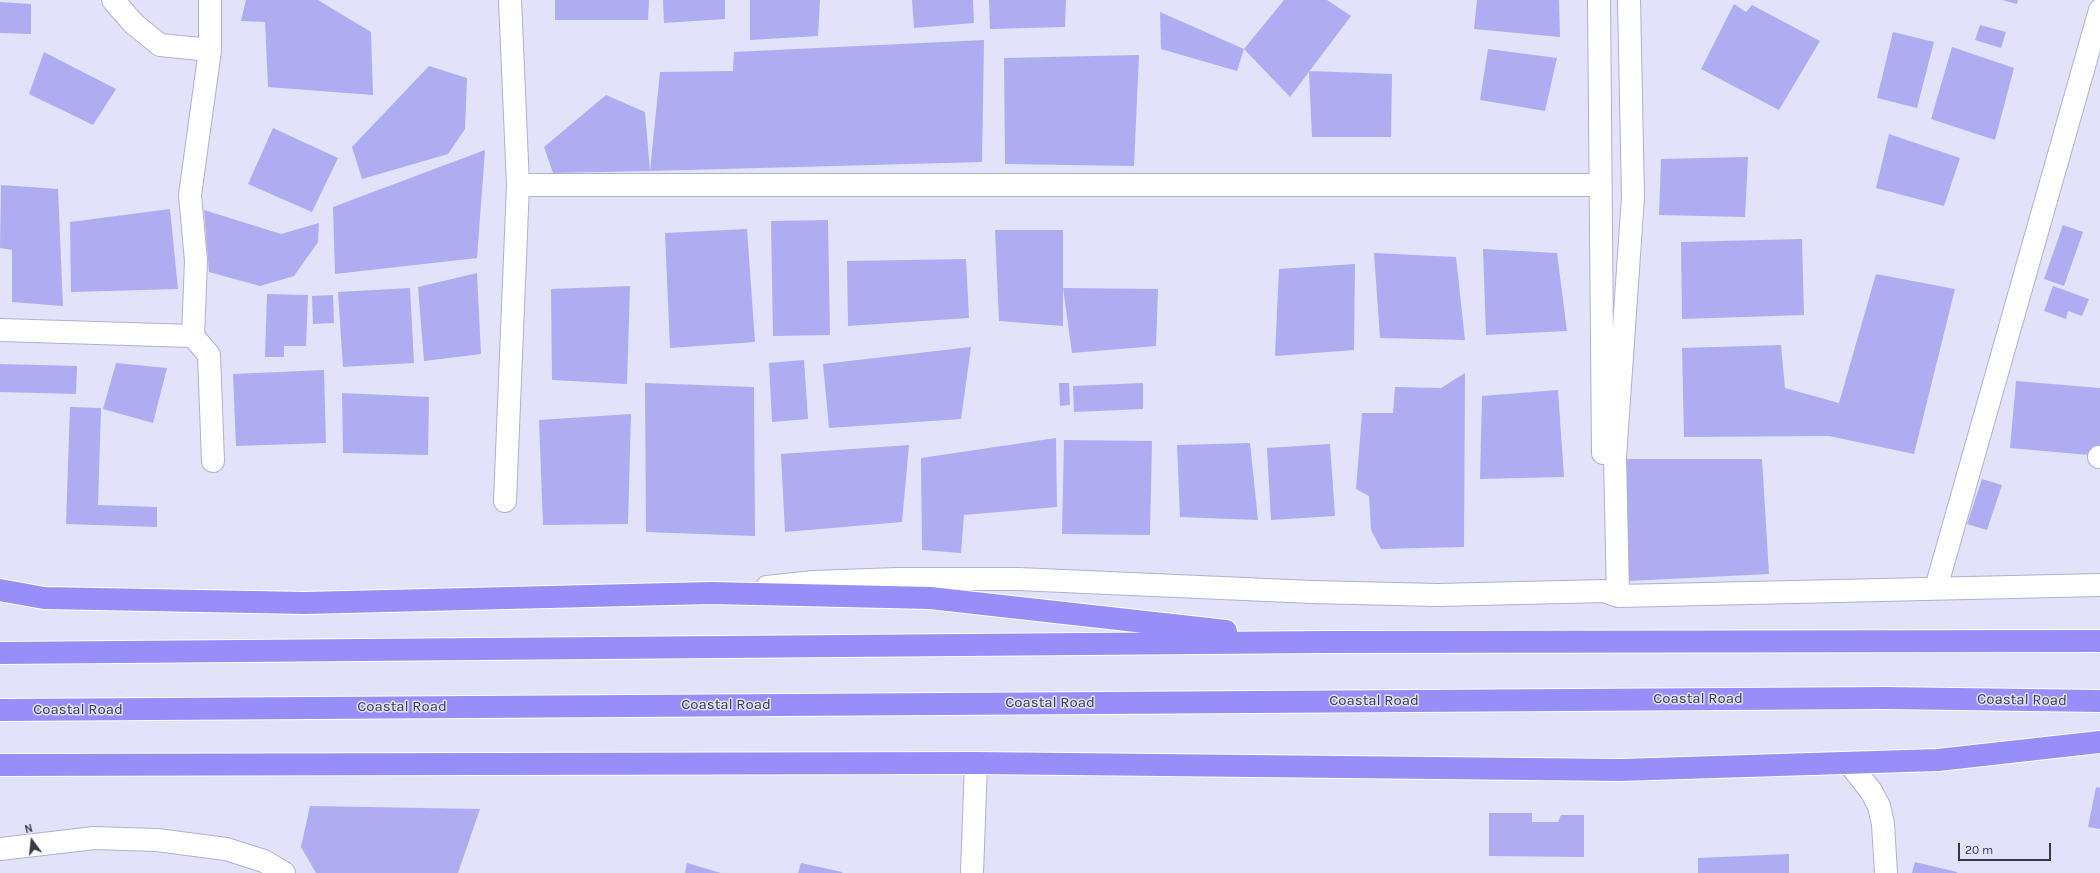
<!DOCTYPE html>
<html>
<head>
<meta charset="utf-8">
<style>
	body { margin:0 }
	#map { position:relative; width:2100px; height:873px; overflow:hidden; background:#e2e2fb; font-family:Karla,sans-serif }
	canvas { display:block }
	.north { position:absolute; left:12px; top:821px; width:40px; height:40px; -webkit-text-stroke:3px #e2e2fb; paint-order:stroke; rotate:345deg; font-size:11px; font-weight:700; line-height:16px; text-align:center; color:#393945 }
	.north::after { content:''; display:block; margin:auto; width:14px; height:18px; background:#393945; clip-path:polygon(50% 0,100% 100%,50% 72%,0 100%) }
	.scale { position:absolute; left:1958px; top:843px; width:93px; height:18px; box-sizing:border-box; border:2px solid #393945; border-top:0; padding-left:5px; font-size:12px; line-height:14px; white-space:nowrap; color:#393945; -webkit-text-stroke:3px #e2e2fb; paint-order:stroke }
</style>
</head>
<body>
<div id="map">
<canvas width="2100" height="873"></canvas>
<div class="north">N</div>
<div class="scale">20 m</div>
</div>
<script>
const g = document.querySelector('canvas').getContext('2d');
g.lineJoin = 'round';
function fillPath(path, color) {
  g.fillStyle = color;
  g.fill(path, 'evenodd');
}
function poly(rows) {
  const path = new Path2D();
  for (const r of rows) {
    path.moveTo(r[0], r[1]);
    for (let i = 2; i < r.length; i += 2) path.lineTo(r[i], r[i + 1]);
  }
  return path;
}
function stroke(path, color, width, dash) {
  g.strokeStyle = color;
  g.lineWidth = width;
  g.lineCap = dash ? 'butt' : 'round';
  g.setLineDash(dash || []);
  g.stroke(path);
}
function label(font, color, halo, rows, align = 'center') {
  g.font = font + ' Karla,sans-serif';
  g.lineWidth = 3;
  g.setLineDash([]);
  g.textBaseline = 'middle';
  g.strokeStyle = halo;
  g.fillStyle = color;
  for (const [text, x, y, turn = 0] of rows) {
    g.save();
    g.translate(x, y);
    g.rotate((+turn || 0) * Math.PI / 180);
    g.textAlign = isNaN(turn) ? turn : align;
    if (halo) g.strokeText(text, 0, 0);
    g.fillText(text, 0, 0);
    g.restore();
  }
}
fillPath(poly([
	[246,0,318,0,371,32,373,95,268,87,265,22,241,21],
	[555,0,649,0,648,20,555,20],
	[663,0,725,0,725,19,664,23],
	[750,0,820,0,818,36,750,40],
	[912,0,973,0,974,23,914,28],
	[989,0,1066,0,1065,27,990,29],
	[1284,0,1327,0,1351,16,1290,97,1244,49,1237,71,1161,49,1160,12,1244,49],
	[1477,0,1559,0,1560,37,1474,29],
	[2002,0,2018,0,2017,4],
	[0,2,31,4,31,34,0,33],
	[1734,4,1746,12,1752,5,1820,41,1779,110,1701,69],
	[1980,25,2006,32,2001,48,1975,40],
	[1893,32,1934,42,1917,108,1877,98],
	[984,40,982,162,650,171,660,72,733,71,734,52],
	[1952,47,2014,68,1995,140,1931,119],
	[1488,49,1557,58,1545,111,1480,100],
	[44,52,116,89,93,125,29,94],
	[1139,55,1134,166,1005,164,1004,58],
	[429,66,467,78,465,129,448,154,362,179,352,147],
	[1309,71,1392,74,1391,137,1312,137],
	[606,95,645,112,650,171,553,173,544,147],
	[273,128,338,158,312,212,248,184],
	[1889,134,1960,158,1944,206,1876,188],
	[485,150,477,258,335,274,333,207],
	[1748,157,1745,217,1659,215,1661,159],
	[1,185,58,189,63,306,12,302,12,250,0,248],
	[170,209,178,289,71,292,70,222],
	[204,210,281,234,319,223,318,242,294,276,260,286,209,272],
	[828,220,830,335,773,336,771,221],
	[2063,225,2083,232,2064,286,2044,279],
	[747,229,755,342,670,348,665,233],
	[995,230,1063,230,1063,288,1158,289,1156,346,1072,353,1063,288,1063,326,999,321],
	[1802,239,1804,315,1682,319,1681,242],
	[1483,249,1557,253,1567,331,1486,335],
	[1374,253,1456,257,1465,340,1380,338],
	[966,259,969,318,848,326,847,261],
	[1355,264,1354,350,1275,356,1279,269],
	[477,273,481,354,424,361,418,287],
	[1876,274,1955,289,1914,454,1829,436,1684,437,1682,348,1781,345,1785,388,1839,403],
	[630,286,627,384,552,380,551,289],
	[2053,286,2089,299,2082,316,2068,311,2066,319,2044,311],
	[410,288,414,363,343,367,338,292],
	[267,294,308,295,306,346,284,346,284,357,265,357],
	[333,295,334,323,313,324,312,296],
	[971,347,961,419,829,428,823,364],
	[804,360,808,419,772,422,769,363],
	[116,363,167,368,153,423,103,409],
	[0,364,77,366,76,394,0,392],
	[324,370,326,443,236,446,233,374],
	[1465,373,1464,547,1381,549,1371,530,1369,496,1356,489,1362,413,1393,413,1395,387,1441,388],
	[2016,381,2100,388,2100,456,2010,448],
	[645,383,754,387,755,536,646,532],
	[1059,383,1069,383,1070,405,1060,406],
	[1143,383,1143,409,1074,412,1073,386],
	[1558,390,1564,477,1480,479,1482,396],
	[342,393,429,397,428,455,343,453],
	[70,407,101,408,98,505,157,507,157,527,66,524],
	[631,414,628,524,543,525,539,420],
	[1056,438,1057,507,964,515,961,553,922,550,921,458],
	[1064,440,1152,441,1150,535,1062,534],
	[1250,443,1258,520,1180,517,1177,445],
	[1330,444,1335,516,1271,520,1267,448],
	[909,445,902,522,785,532,781,454],
	[1625,459,1762,459,1769,574,1628,581],
	[1982,479,2002,485,1987,530,1967,524],
	[2096,787,2100,788,2100,829,2088,827],
	[310,806,480,809,458,873,316,873,301,847],
	[1489,813,1532,813,1532,822,1558,822,1561,815,1584,815,1584,857,1489,856],
	[1789,854,1789,873,1698,873,1698,858],
	[1915,862,1957,872,1957,873,1912,873],
	[687,863,721,873,685,873],
	[801,863,842,872,842,873,798,873]
]), '#afadf1');
const minor = poly([
	[113,0,134,24,160,45,210,50],
	[210,0,210,50,190,195,196,261,193,336,209,355,213,461],
	[1599,0,1603,453],
	[518,185,1600,185],
	[0,330,193,336],
	[2099,457,2100,457],
	[505,501,518,185,510,0],
	[767,587,813,582,898,579,1018,579,1312,592,1438,595,1604,591,1618,596,2100,585],
	[1936,588,2100,10],
	[1618,596,1615,457,1633,197,1629,0],
	[1849,763,1871,791,1879,806,1883,824,1886,873],
	[0,849,94,838,157,840,226,849,264,861,284,873],
	[972,873,976,763]
]);
const highway = poly([
	[0,590,44,598,305,603,711,593,930,598,1226,631],
	[0,653,1325,642,2100,641],
	[0,710,1885,698,2100,701],
	[0,765,976,763,1620,770,1938,760,2100,742]
]);
stroke(minor, '#b1b1ce', 24);
stroke(highway, '#fff', 24);
stroke(minor, '#fff', 22);
stroke(highway, '#978ef9', 22);
label('15px', '#393945', '#e2e2fb', [
	["Coastal Road",1698,699],
	["Coastal Road",2022,700,1],
	["Coastal Road",1374,701],
	["Coastal Road",1050,703],
	["Coastal Road",726,705],
	["Coastal Road",402,707],
	["Coastal Road",78,710]
]);
</script>
</body>
</html>
